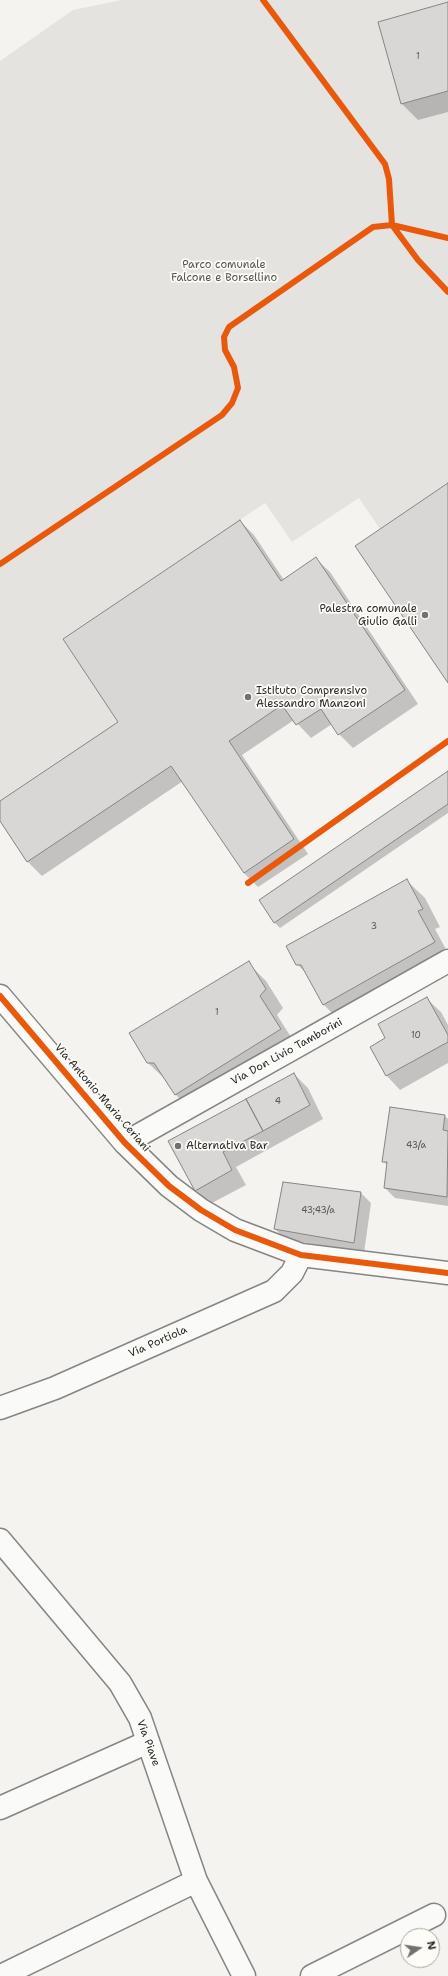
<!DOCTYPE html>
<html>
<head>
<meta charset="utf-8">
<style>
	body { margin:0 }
	#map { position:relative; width:448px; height:1976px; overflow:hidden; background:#f4f3f0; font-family:"Shantell Sans",sans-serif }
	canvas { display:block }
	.north { position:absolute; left:400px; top:1928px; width:40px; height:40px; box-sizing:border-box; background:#fdfcf7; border:1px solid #a9a8a5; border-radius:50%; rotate:77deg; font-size:11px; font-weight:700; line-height:16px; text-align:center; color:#2b2b2b }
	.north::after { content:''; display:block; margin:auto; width:14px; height:18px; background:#717170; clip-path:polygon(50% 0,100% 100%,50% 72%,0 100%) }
</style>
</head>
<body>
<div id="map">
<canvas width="448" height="1976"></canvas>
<div class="north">N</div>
</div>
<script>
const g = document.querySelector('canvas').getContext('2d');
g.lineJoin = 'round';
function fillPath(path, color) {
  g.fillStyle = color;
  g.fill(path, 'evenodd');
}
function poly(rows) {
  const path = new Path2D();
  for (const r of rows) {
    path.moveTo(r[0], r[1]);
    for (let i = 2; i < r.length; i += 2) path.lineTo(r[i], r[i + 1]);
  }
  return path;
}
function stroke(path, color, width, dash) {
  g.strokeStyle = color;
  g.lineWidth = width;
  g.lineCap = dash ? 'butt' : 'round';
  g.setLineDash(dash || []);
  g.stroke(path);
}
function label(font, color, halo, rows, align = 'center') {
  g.font = font + ' "Shantell Sans",sans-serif';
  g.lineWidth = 3.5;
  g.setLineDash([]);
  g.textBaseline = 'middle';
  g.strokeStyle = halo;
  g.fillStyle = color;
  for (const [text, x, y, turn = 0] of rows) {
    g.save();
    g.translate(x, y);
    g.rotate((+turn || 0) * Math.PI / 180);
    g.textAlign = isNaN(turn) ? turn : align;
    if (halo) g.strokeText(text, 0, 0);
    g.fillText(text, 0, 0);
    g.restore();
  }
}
fillPath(poly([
	[122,0,448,0,448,483,380,529,359,498,292,542,265,503,63,639,118,722,0,801,0,61,73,10]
]), '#e4e3e0');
fillPath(poly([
	[448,3,448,112,418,120,402,104,379,23],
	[240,521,254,535,284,580,316,559,330,572,418,704,353,748,339,734,332,724,311,738,294,720,242,755,308,854,258,887,244,873,183,781,42,876,28,862,0,820,0,803,119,722],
	[448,772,448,813,280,928,275,923,260,900],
	[406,880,425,898,440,927,435,929,448,953,341,1022,323,1004,307,974,297,964],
	[248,963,266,981,283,1008,277,1015,298,1048,194,1113,176,1095,167,1081,148,1063],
	[427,999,441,1012,448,1025,448,1063,400,1090,387,1076,371,1047,387,1038],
	[294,1074,308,1088,323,1119,236,1167,246,1185,210,1204,196,1190,170,1142],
	[445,1116,448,1119,448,1206,395,1198,385,1188,388,1166,383,1161],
	[361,1193,371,1203,364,1253,285,1239,275,1229]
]), '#0003');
const building = poly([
	[448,2,448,91,401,104,378,22,448,2],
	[448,483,448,683,355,546,448,483],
	[240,520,281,581,316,557,405,690,338,735,321,709,296,725,282,705,229,741,294,839,244,873,171,766,27,862,0,821,0,801,118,722,63,639,240,520],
	[448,771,448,804,274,923,259,900,448,771],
	[407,879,423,909,418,911,435,942,323,1005,301,965,296,965,286,946,407,879],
	[249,961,266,989,260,996,281,1029,175,1095,154,1063,147,1063,129,1033,249,961],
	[427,997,448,1035,448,1042,386,1076,370,1047,385,1038,378,1024,427,997],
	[294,1073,310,1105,263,1131,246,1099,294,1073],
	[246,1099,263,1131,223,1152,232,1170,195,1191,168,1141,246,1099],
	[390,1107,445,1115,443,1130,448,1131,447,1197,384,1188,387,1162,382,1162,390,1107],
	[283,1182,361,1192,354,1243,274,1229,283,1182]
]);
fillPath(building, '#d8d7d5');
stroke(building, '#858584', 1);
const minor = poly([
	[0,996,125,1143,169,1186,201,1210,235,1230,301,1255,448,1273],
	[125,1143,448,961],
	[0,1408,55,1388,274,1291,292,1273,301,1255],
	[0,1540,120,1683,140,1718,196,1881,244,1976],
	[0,1808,148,1742],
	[1,1976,196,1881],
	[312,1976,434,1915]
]);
stroke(minor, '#858584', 25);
stroke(minor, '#fafaf8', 22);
stroke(poly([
	[263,0,385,164,389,179,392,225,418,260,448,292],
	[0,564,222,415,232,403,238,388,234,367,225,350,224,337,229,327,373,227,392,225,448,238],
	[248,883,448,741],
	[0,996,125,1143,169,1186,201,1210,235,1230,301,1255,448,1273]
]), '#e8590c', 6);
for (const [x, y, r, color] of [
	[425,615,4,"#717170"],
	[248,697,4,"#717170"],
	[178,1146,4,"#717170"]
]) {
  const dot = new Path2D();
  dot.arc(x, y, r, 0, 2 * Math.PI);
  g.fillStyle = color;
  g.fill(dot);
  stroke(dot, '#fdfcf7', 1.5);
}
label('9px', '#565656', null, [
	["1",418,57],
	["3",374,927],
	["1",217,1013],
	["10",416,1036],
	["4",278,1102],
	["43/a",416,1146],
	["43;43/a",318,1211]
]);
label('11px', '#565655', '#fdfcf7', [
	["Parco comunale",224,265],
	["Falcone e Borsellino",224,278]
]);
label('11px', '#2b2b2b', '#fdfcf7', [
	["Palestra comunale",417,609,"right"],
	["Giulio Galli",417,622,"right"],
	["Istituto Comprensivo",256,691],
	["Alessandro Manzoni",256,704],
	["Alternativa Bar",186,1146]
], 'left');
label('11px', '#2b2b2b', '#fdfcf7', [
	["Via Don Livio Tamborini",287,1052,-29],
	["Via Antonio Maria Ceriani",102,1098,49],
	["Via Portiola",158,1342,-24],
	["Via Piave",148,1743,70]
]);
</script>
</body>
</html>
